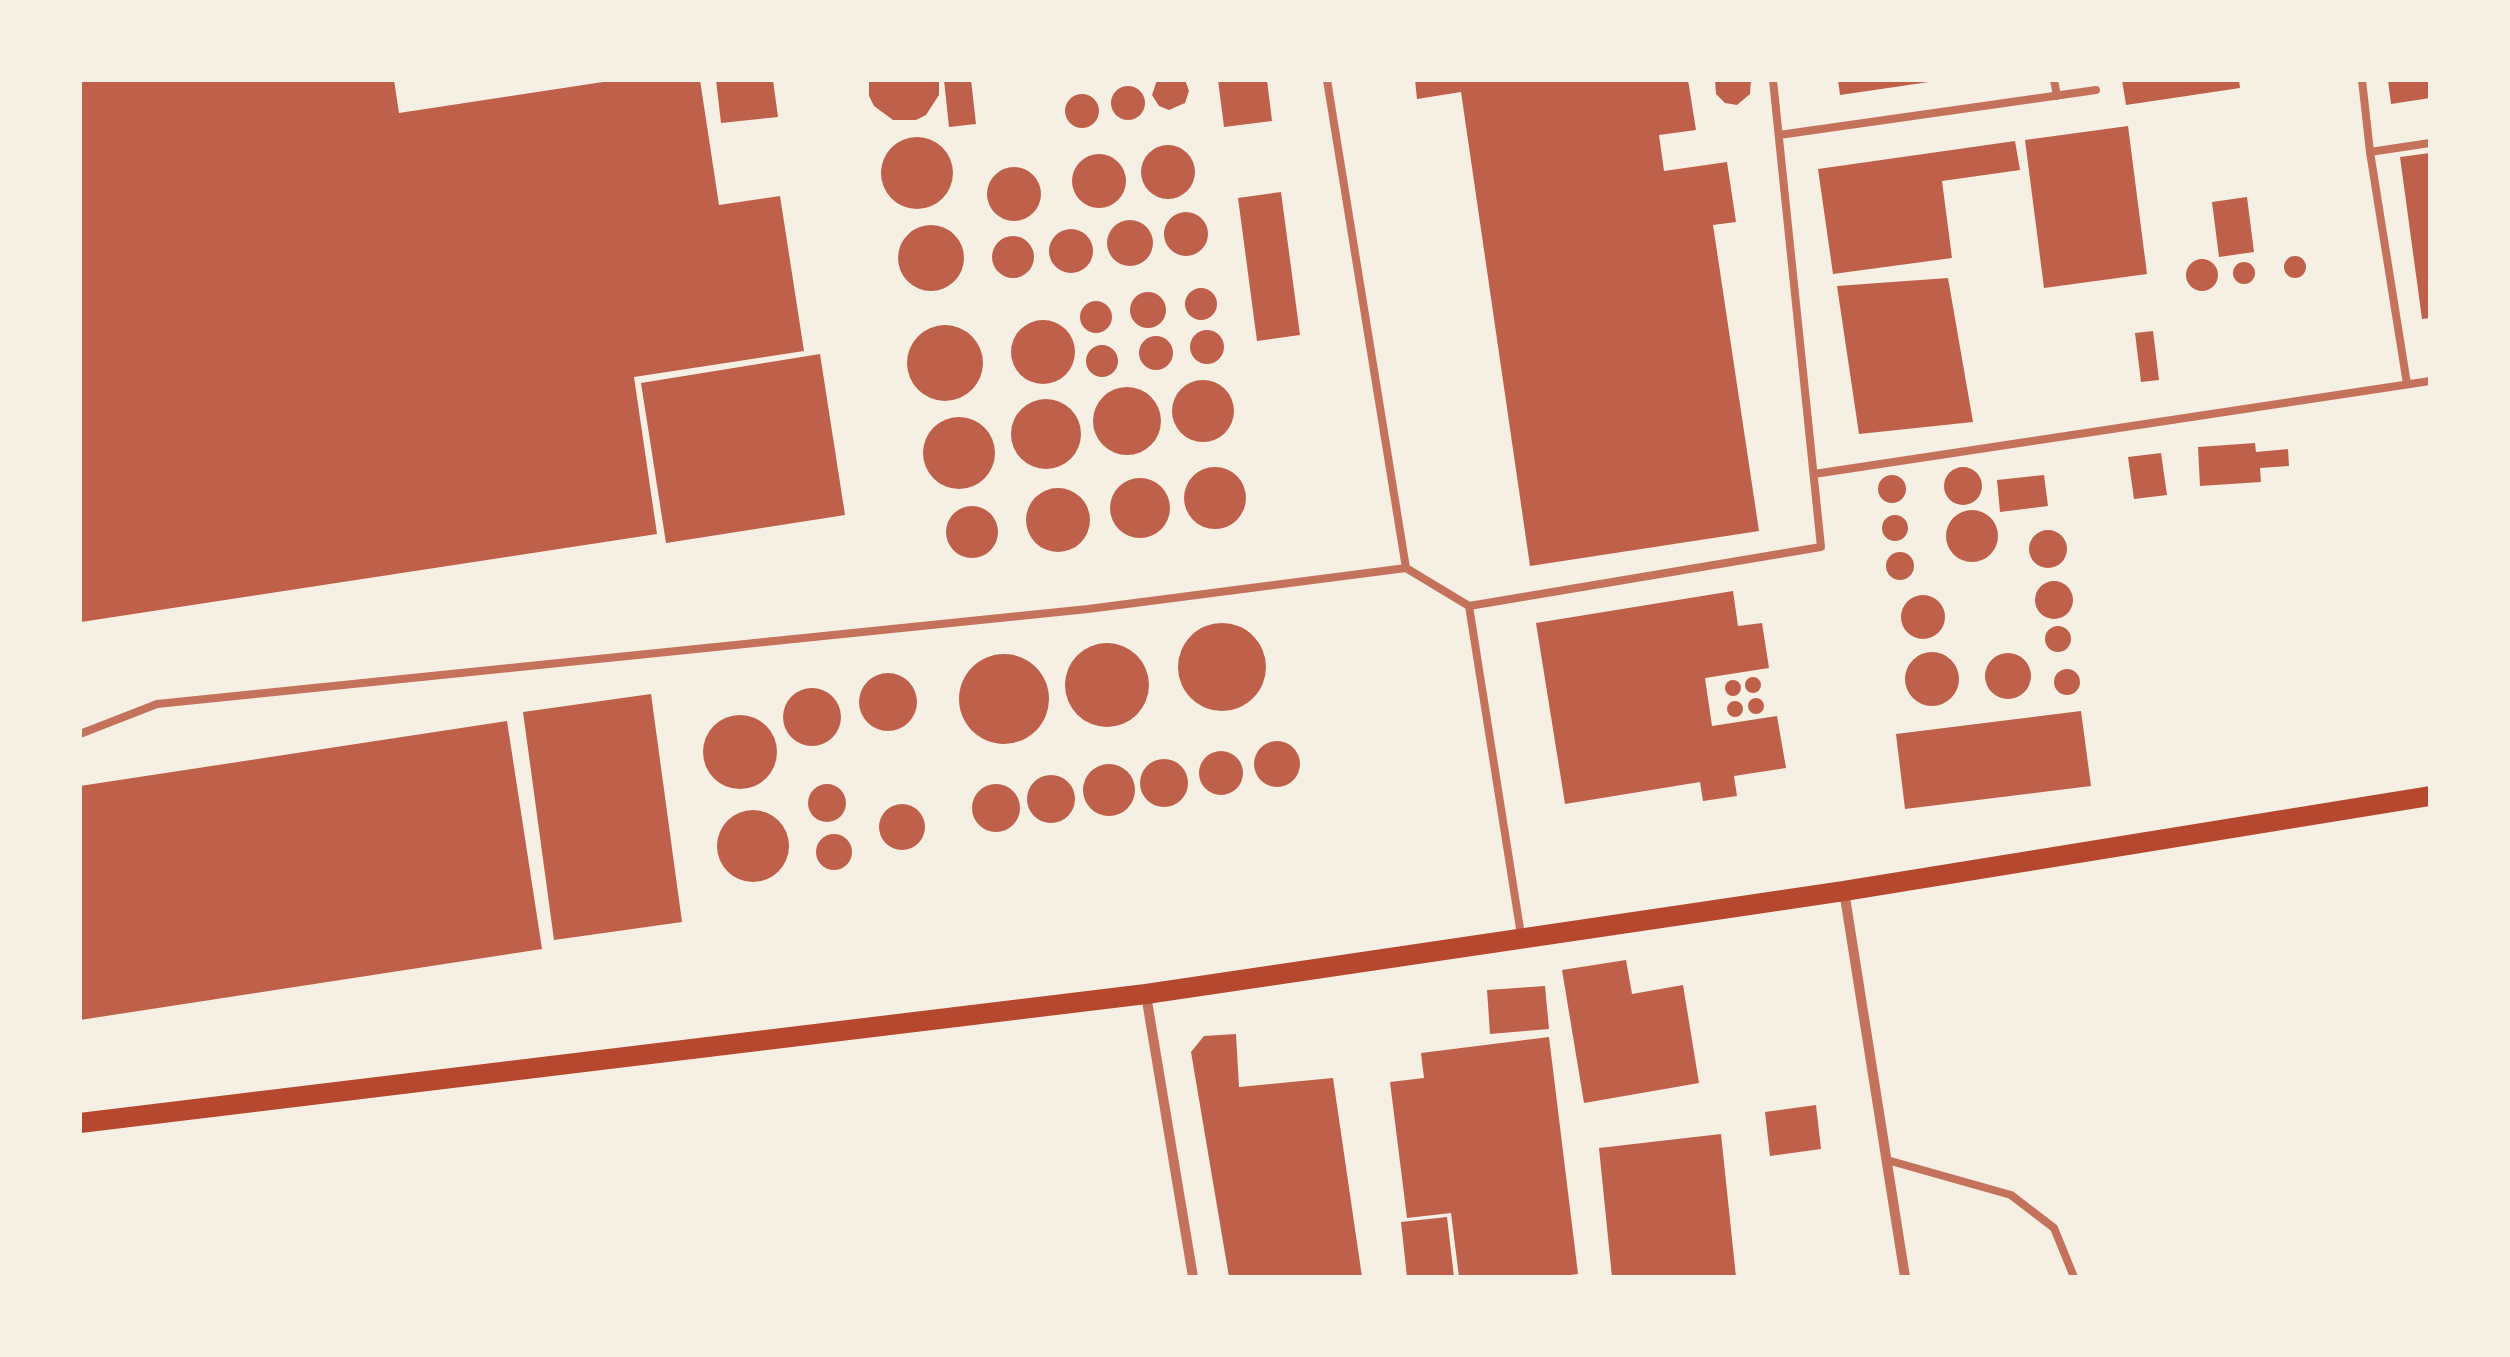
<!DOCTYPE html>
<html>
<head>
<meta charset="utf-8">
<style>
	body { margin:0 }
	#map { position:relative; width:2510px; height:1357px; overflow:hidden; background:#f6efe4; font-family:"Space Grotesk",sans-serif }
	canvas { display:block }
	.frame { position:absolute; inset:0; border:82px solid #f6efe4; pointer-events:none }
</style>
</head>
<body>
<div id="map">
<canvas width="2510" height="1357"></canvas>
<div class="frame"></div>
</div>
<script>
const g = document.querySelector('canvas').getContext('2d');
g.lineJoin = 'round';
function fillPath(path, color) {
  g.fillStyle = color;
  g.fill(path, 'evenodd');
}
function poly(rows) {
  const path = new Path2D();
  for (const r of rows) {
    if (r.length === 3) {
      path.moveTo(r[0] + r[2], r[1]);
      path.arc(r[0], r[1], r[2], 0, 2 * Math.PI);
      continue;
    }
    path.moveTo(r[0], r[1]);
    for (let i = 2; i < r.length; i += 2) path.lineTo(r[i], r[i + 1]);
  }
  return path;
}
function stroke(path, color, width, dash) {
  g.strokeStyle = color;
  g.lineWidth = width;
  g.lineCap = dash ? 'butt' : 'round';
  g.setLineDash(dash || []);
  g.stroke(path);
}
fillPath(poly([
	[80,80,394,80,399,113,616,80,700,80,719,205,780,196,804,351,634,377,657,534,81,622],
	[716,80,773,80,778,117,721,123],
	[869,80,939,80,939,95,926,115,916,120,893,120,874,106,869,96],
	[944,80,971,80,976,124,949,127],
	[1157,80,1185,80,1189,91,1185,103,1169,110,1159,106,1152,95],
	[1218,80,1267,80,1272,121,1224,127],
	[1415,80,1688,80,1696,130,1659,135,1664,171,1727,162,1736,222,1713,225,1759,531,1530,566,1461,92,1417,99],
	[1715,80,1751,80,1750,94,1737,105,1725,103,1716,94],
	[1838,80,1928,80,1929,82,1840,95],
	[2122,80,2239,80,2240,88,2126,105],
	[2388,80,2430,80,2430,98,2391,104],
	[1128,103,17],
	[1082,111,17],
	[2128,126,2147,274,2044,288,2025,140],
	[917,173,36],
	[2015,141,2020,170,1942,181,1952,258,1833,274,1818,169],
	[1168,172,27],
	[2430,153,2430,318,2422,319,2400,157],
	[1099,181,27],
	[1014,194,27],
	[1281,192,1300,335,1257,341,1238,198],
	[2247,197,2254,252,2219,257,2212,202],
	[1186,234,22],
	[1130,243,23],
	[931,258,33],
	[1071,251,22],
	[1013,257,21],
	[2295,267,11],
	[2202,275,16],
	[2244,273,11],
	[1948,278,1973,422,1859,434,1837,286],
	[1201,304,16],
	[1148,310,18],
	[1096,317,16],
	[1043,352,32],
	[945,363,38],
	[1207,347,17],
	[2153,331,2159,380,2141,382,2135,333],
	[1156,353,17],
	[1102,361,16],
	[820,354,845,515,666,543,641,383],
	[1203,411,31],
	[1127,421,34],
	[1046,434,35],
	[959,453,36],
	[2255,443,2256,452,2288,449,2289,466,2260,468,2261,482,2200,486,2198,447],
	[2161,453,2167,495,2134,499,2128,457],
	[1963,486,19],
	[1215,498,31],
	[2044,475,2048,506,2000,512,1997,480],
	[1892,489,14],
	[1140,508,30],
	[1058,520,32],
	[972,532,26],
	[1972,536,26],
	[1895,528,13],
	[2048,549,19],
	[1900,566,14],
	[2054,600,19],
	[1733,591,1738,626,1762,623,1769,668,1705,678,1712,726,1777,716,1786,768,1734,776,1737,796,1703,801,1700,782,1565,804,1536,623],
	[1923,617,22],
	[1222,667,44],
	[2058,639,13],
	[1107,685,42],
	[1932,679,27],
	[2008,676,23],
	[1004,699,45],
	[2067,682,13],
	[888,702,29],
	[1753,685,8],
	[1733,688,8],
	[812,717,29],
	[651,694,682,922,554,940,523,712],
	[1756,706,8],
	[1735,709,8],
	[2081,711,2091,786,1905,809,1896,734],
	[740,752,37],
	[507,721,542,949,80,1020,80,786],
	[1277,764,23],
	[1221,773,22],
	[1164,783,24],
	[1109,790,26],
	[1051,799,24],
	[996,808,24],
	[827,803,19],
	[902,827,23],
	[753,846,36],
	[834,852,18],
	[1626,960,1632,994,1683,985,1699,1083,1584,1103,1562,970],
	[1545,986,1549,1029,1490,1034,1487,990],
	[1236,1034,1239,1087,1333,1078,1362,1277,1229,1277,1191,1052,1204,1036],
	[1549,1037,1578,1274,1553,1277,1459,1277,1451,1213,1407,1218,1390,1082,1424,1078,1421,1053],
	[1816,1105,1821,1149,1770,1156,1765,1112],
	[1721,1134,1736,1277,1612,1277,1599,1148],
	[1447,1217,1454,1277,1407,1277,1401,1222]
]), '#bf614a');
stroke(poly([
	[1327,80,1406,568,1469,606,1521,935],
	[2054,80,2057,96],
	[2362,80,2370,152,2430,143],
	[1779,135,2096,90],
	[2370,152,2407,384],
	[1814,474,2430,381],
	[1469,606,1821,547,1773,80],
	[80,734,157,704,1088,609,1406,568],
	[1887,1160,2011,1195,2054,1228,2074,1277]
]), '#c5725c', 8);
stroke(poly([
	[1844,891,1905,1277],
	[1146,995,1193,1277]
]), '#c5725c', 10);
stroke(poly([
	[80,1123,1146,994,1844,891,2430,796]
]), '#b5482f', 20);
</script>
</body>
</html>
